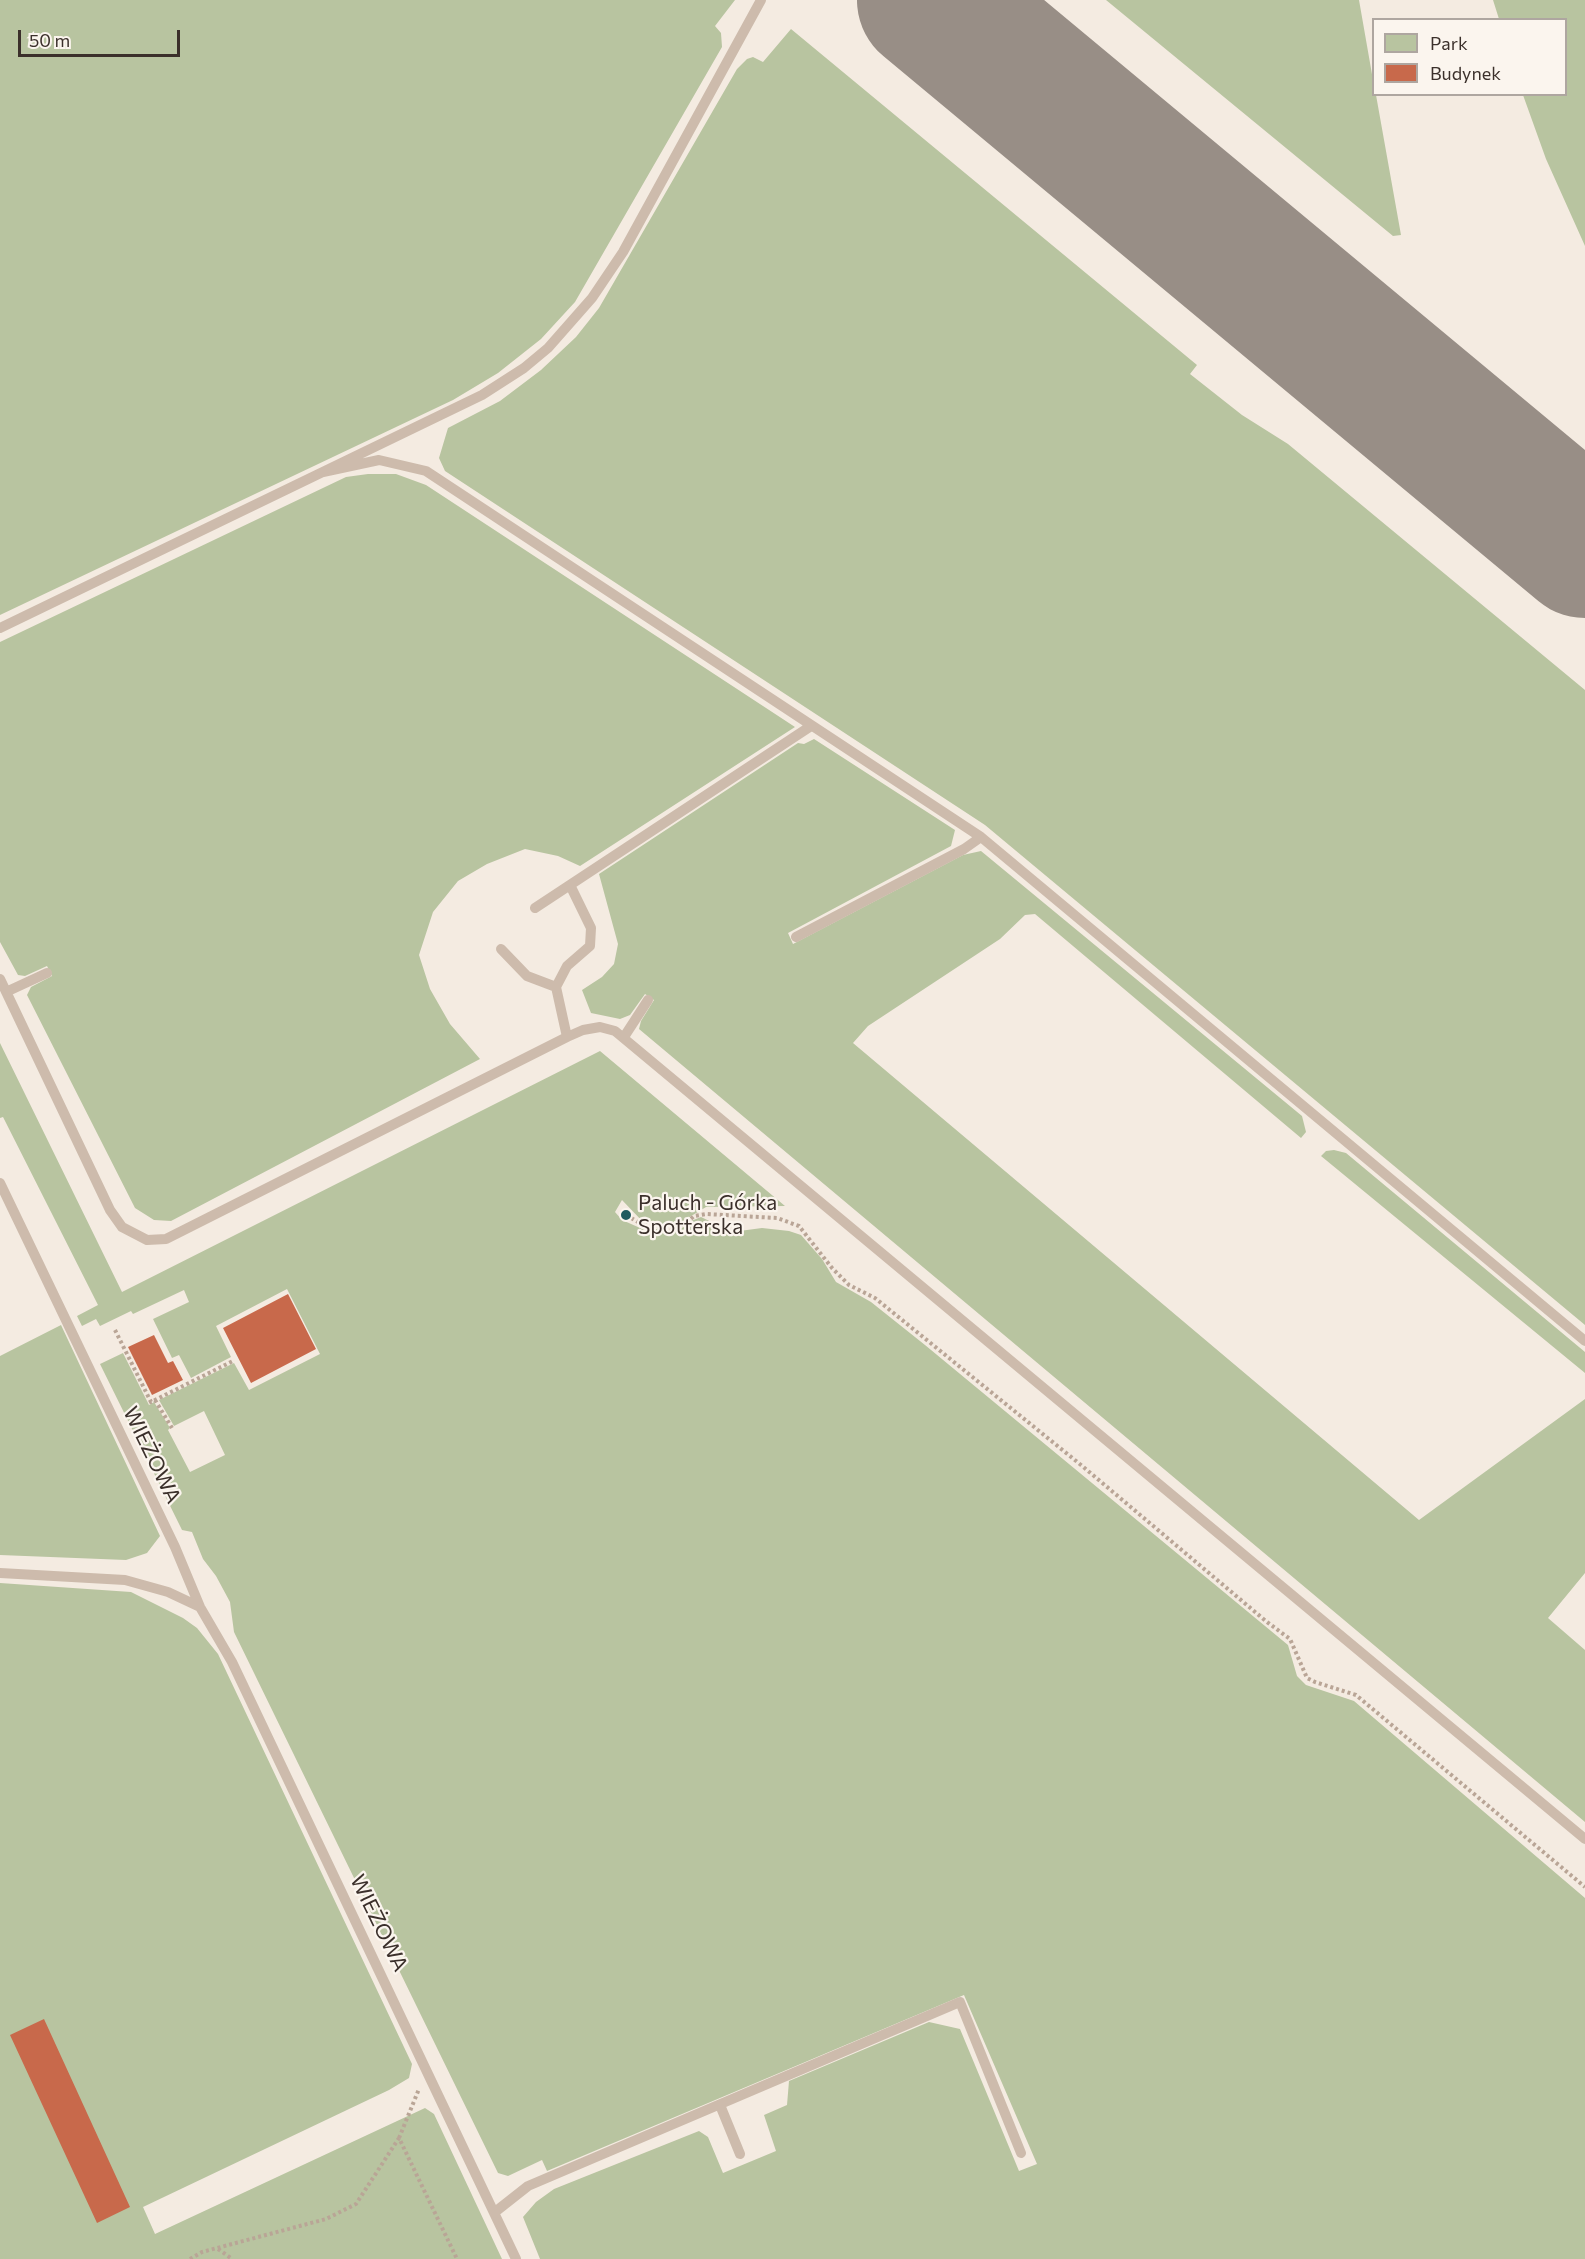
<!DOCTYPE html>
<html>
<head>
<meta charset="utf-8">
<style>
	body { margin:0 }
	#map { position:relative; width:1585px; height:2259px; overflow:hidden; background:#f4ebe1; font-family:Commissioner,sans-serif }
	canvas { display:block }
	.legend { position:absolute; left:1372px; top:18px; width:195px; height:78px; box-sizing:border-box; background:#fbf5ee; border:2px solid #aea6a0; margin:0; padding:8px 10px; list-style:none; font-size:18px; color:#3b302b }
	.legend li { display:flex; align-items:center; gap:12px; height:30px }
	.legend b { width:30px; border:2px solid #aea6a0 }
	.scale { position:absolute; left:18px; top:30px; width:162px; height:27px; box-sizing:border-box; border:3px solid #3b302b; border-top:0; padding-left:8px; font-size:18px; line-height:21px; white-space:nowrap; color:#3b302b; -webkit-text-stroke:4px #fbf5ee; paint-order:stroke }
</style>
</head>
<body>
<div id="map">
<canvas width="1585" height="2259"></canvas>
<ul class="legend">
<li><b style="height:16px;background:#b8c4a0"></b>Park</li>
<li><b style="height:16px;background:#c8694b"></b>Budynek</li>
</ul>
<div class="scale">50 m</div>
</div>
<script>
const g = document.querySelector('canvas').getContext('2d');
g.lineJoin = 'round';
function fillPath(path, color) {
  g.fillStyle = color;
  g.fill(path, 'evenodd');
}
function poly(rows) {
  const path = new Path2D();
  for (const r of rows) {
    path.moveTo(r[0], r[1]);
    for (let i = 2; i < r.length; i += 2) path.lineTo(r[i], r[i + 1]);
  }
  return path;
}
function stroke(path, color, width, dash) {
  g.strokeStyle = color;
  g.lineWidth = width;
  g.lineCap = dash ? 'butt' : 'round';
  g.setLineDash(dash || []);
  g.stroke(path);
}
function label(font, color, halo, rows, align = 'center') {
  g.font = font + ' Commissioner,sans-serif';
  g.lineWidth = 4.5;
  g.setLineDash([]);
  g.textBaseline = 'middle';
  g.strokeStyle = halo;
  g.fillStyle = color;
  for (const [text, x, y, turn = 0] of rows) {
    g.save();
    g.translate(x, y);
    g.rotate((+turn || 0) * Math.PI / 180);
    g.textAlign = isNaN(turn) ? turn : align;
    if (halo) g.strokeText(text, 0, 0);
    g.fillText(text, 0, 0);
    g.restore();
  }
}
fillPath(poly([
	[0,0,735,0,715,26,721,33,722,47,575,302,541,339,498,373,453,400,0,615],
	[1106,0,1359,0,1373,80,1374,94,1376,95,1401,235,1393,236],
	[1493,0,1585,0,1585,246,1546,159,1523,95,1566,94,1566,20,1499,19],
	[791,29,1197,365,1190,374,1242,415,1288,444,1585,690,1585,1325,985,825,445,471,439,458,448,428,500,401,541,370,576,337,599,308,737,69,747,59,753,57,763,62],
	[368,474,396,474,426,485,795,727,580,866,558,856,525,849,487,864,458,881,433,912,419,955,430,989,450,1024,480,1059,171,1221,154,1220,135,1208,27,995,31,987,52,976,47,966,25,976,18,975,0,942,0,642,346,477],
	[814,739,955,830,951,846,788,933,793,944,963,855,981,851,1302,1116,1306,1132,1301,1138,1035,914,1025,915,1000,939,868,1026,853,1043,1419,1520,1585,1399,1585,1573,1548,1618,1585,1650,1585,1822,639,1029,641,1021,654,1000,645,994,630,1015,620,1019,591,1013,582,990,602,977,614,964,618,944,599,874,798,743,804,744],
	[0,1043,122,1292,600,1051,785,1206,706,1207,678,1224,649,1224,644,1223,622,1200,615,1212,622,1220,647,1231,656,1229,668,1233,687,1226,691,1221,701,1217,732,1232,762,1228,789,1231,801,1235,822,1259,836,1282,871,1302,925,1345,1288,1645,1297,1676,1306,1685,1354,1701,1585,1898,1585,2259,540,2259,523,2217,536,2202,554,2189,699,2131,708,2137,723,2173,776,2151,764,2115,787,2105,789,2081,929,2022,960,2029,1019,2171,1037,2164,964,1995,547,2171,542,2160,508,2176,498,2173,234,1632,230,1602,216,1576,203,1559,192,1532,182,1530,100,1364,123,1353,149,1405,154,1402,170,1428,168,1430,190,1472,225,1455,204,1411,174,1426,159,1400,234,1363,249,1390,320,1354,287,1289,216,1326,231,1357,191,1378,179,1355,172,1358,153,1319,189,1302,184,1290,133,1314,131,1311,100,1326,96,1319,82,1326,77,1316,98,1305,3,1117,0,1118],
	[1334,1150,1346,1153,1585,1352,1585,1373,1321,1156,1326,1151],
	[61,1325,160,1536,147,1553,126,1560,0,1555,0,1356],
	[0,1583,131,1592,183,1618,197,1628,218,1654,412,2064,409,2078,389,2090,143,2207,155,2234,425,2108,434,2114,502,2259,0,2259]
]), '#b8c4a0');
stroke(poly([
	[930,0,1585,545]
]), '#988e86', 146);
fillPath(poly([
	[288,1294,316,1349,251,1383,223,1328],
	[154,1335,168,1363,173,1361,183,1380,152,1395,128,1347],
	[44,2019,130,2207,97,2223,10,2035]
]), '#c8694b');
stroke(poly([
	[626,1215,648,1228,654,1226,671,1229,685,1224,694,1216,706,1214,777,1218,799,1226,832,1268,849,1285,875,1298,1081,1465,1267,1622,1290,1639,1307,1678,1315,1682,1356,1695,1585,1887],
	[115,1330,151,1402,233,1361],
	[155,1400,172,1428],
	[399,2138,419,2089],
	[218,2249,232,2259],
	[190,2259,202,2252,326,2219,356,2204,399,2138,457,2259]
]), '#b9a596', 4, [3, 3]);
stroke(poly([
	[323,472,379,460,426,471,981,837,1585,1341],
	[0,628,482,395,524,368,548,348,592,298,623,252,761,0],
	[535,908,811,726],
	[796,937,964,849,981,837],
	[501,949,527,976,556,987],
	[0,979,110,1210,122,1227,147,1240,166,1239,567,1037,583,1030,600,1027,615,1031,1585,1839],
	[6,992,47,973],
	[567,1037,556,987,567,966,590,946,591,928,570,885],
	[624,1037,648,1000],
	[0,1183,175,1547,200,1607,232,1662,516,2259],
	[0,1573,125,1580,168,1592,200,1607],
	[720,2105,740,2154],
	[495,2212,528,2186,960,2002,1021,2153]
]), '#cdbbac', 10);
for (const [x, y, r, color] of [
	[626,1215,6,"#1f5a5e"]
]) {
  const dot = new Path2D();
  dot.arc(x, y, r, 0, 2 * Math.PI);
  g.fillStyle = color;
  g.fill(dot);
  stroke(dot, '#fbf5ee', 2);
}
label('21px', '#3b302b', '#fbf5ee', [
	["Paluch - Górka",638,1203],
	["Spotterska",638,1227]
], 'left');
label('21px', '#3b302b', '#fbf5ee', [
	["WIEŻOWA",152,1455,64],
	["WIEŻOWA",379,1923,64]
]);
</script>
</body>
</html>
